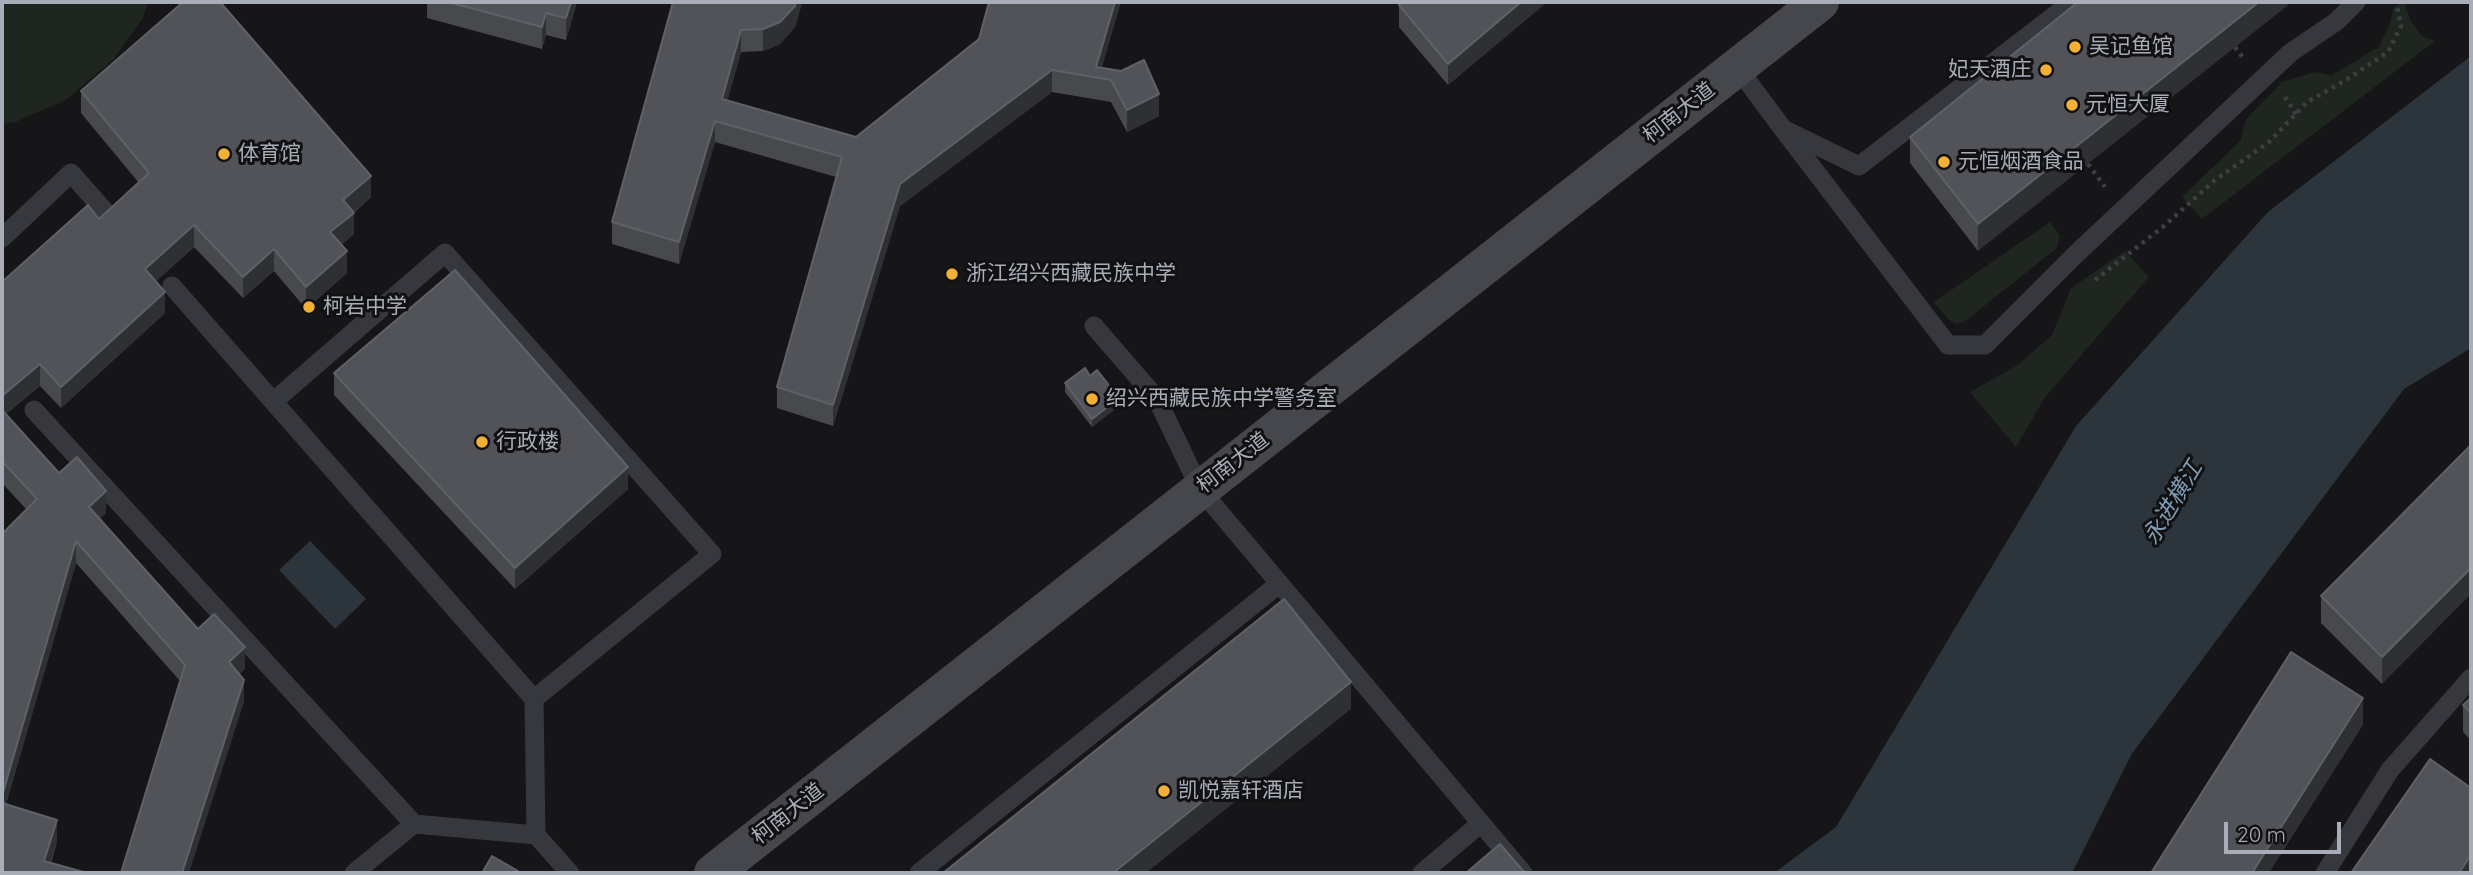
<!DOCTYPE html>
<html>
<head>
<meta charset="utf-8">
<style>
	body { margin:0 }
	#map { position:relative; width:2473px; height:875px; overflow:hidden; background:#161618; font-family:Quicksand,sans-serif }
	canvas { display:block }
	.frame { position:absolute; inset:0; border:4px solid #a8adb8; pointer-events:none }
	.scale { position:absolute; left:2224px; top:822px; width:117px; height:32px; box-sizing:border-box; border:4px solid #a8adb8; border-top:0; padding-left:9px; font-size:21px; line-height:24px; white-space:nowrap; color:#a8adb8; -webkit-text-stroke:5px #111113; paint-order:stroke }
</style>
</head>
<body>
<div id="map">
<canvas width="2473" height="875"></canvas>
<div class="frame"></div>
<div class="scale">20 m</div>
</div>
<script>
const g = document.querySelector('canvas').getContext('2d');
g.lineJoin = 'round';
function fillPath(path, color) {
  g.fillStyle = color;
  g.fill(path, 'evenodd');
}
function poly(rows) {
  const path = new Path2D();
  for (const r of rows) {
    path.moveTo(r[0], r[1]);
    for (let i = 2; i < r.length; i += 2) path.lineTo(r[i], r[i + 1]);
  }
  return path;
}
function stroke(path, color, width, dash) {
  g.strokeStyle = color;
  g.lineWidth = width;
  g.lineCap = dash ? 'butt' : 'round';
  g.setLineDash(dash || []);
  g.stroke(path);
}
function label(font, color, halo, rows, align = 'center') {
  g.font = font + ' Quicksand,"Noto Sans SC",sans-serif';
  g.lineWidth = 6;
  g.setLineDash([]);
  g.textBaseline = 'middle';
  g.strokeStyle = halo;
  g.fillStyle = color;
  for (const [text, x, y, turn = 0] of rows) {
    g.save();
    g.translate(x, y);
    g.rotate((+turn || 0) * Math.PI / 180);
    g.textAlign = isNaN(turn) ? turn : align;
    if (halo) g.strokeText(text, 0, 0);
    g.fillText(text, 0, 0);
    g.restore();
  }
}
fillPath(poly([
	[2,2,148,2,143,18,113,60,66,100,15,122,2,124],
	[2402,2,2405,2,2410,20,2422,36,2435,41,2202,219,2182,197,2241,140,2246,119,2282,82,2315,72,2332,75,2379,47,2391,21,2393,8],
	[2050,222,2060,236,2057,248,1964,322,1956,324,1949,320,1934,302],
	[2125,251,2149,277,2045,397,2016,447,1970,392,2018,365,2052,335,2071,288]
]), '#1e261f');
fillPath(poly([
	[2471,56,2471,348,2404,389,2131,755,2072,873,1774,873,1836,827,2076,426,2268,212],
	[310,541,366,599,335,629,279,570]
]), '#2c353c');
stroke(poly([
	[2235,47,2243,58],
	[2285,97,2296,114],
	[2088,164,2105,187],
	[2095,280,2164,226,2214,181,2269,142,2307,102,2346,80,2388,52,2401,26,2396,2]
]), '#3d3f44', 4.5, [3.5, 5]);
stroke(poly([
	[1737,67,1783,129,1859,166,2072,2],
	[1783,129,1948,345,1985,345,2076,254,2270,72,2290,53,2337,21,2356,2],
	[2,238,71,173,109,216],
	[172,286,534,699,536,835,570,873],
	[1094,326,1157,399,1200,489,1523,873],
	[274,401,445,253,712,554,534,699],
	[34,410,414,824,536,835],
	[354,873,414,824],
	[919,873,1279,584],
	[1422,873,1480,824],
	[2325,873,2390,770,2471,678]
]), '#37383d', 19);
stroke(poly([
	[713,873,1820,2]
]), '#45474d', 38);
fillPath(poly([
	[427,2,577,2,566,40,546,35,542,49,427,18],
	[673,2,802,2,795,27,780,44,763,51,741,52,727,101,856,137,979,39,1102,68,1159,116,1127,132,1111,102,1052,92,900,206,833,426,777,408,777,387,836,177,715,142,679,264,612,244,612,222],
	[1403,2,1547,2,1448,85,1399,27,1399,5],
	[2078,2,1978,251,1910,163,1910,137],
	[81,91,371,197,354,213,354,234,341,245,347,273,306,309,274,271,243,298,194,247,156,281,165,313,61,408,40,386,6,414,59,473,106,513,99,519,198,629,245,669,239,674,244,702,180,681,76,563,6,804,57,842,51,863,2,873,2,536,26,509,2,483,2,282,99,219,139,183,81,113],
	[334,373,628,489,515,589,334,395],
	[1090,376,1119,406,1092,427,1065,392,1065,383],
	[2471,445,2382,684,2321,623,2321,596],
	[2471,698,2471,740,2463,732,2463,705]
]), '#47494d');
fillPath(poly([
	[571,2,577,2,566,40,566,18],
	[796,2,802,2,802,4,795,27,780,44,763,51,763,29],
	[1115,2,1121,2,1099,78,1096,67],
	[1521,2,1547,2,1448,85,1448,64],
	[2259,2,2292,2,1978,251,1978,224],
	[546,13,546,35,542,49,542,27],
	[741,30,741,52,722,121,722,99],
	[1052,70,1052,92,900,206,833,426,833,405,900,184],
	[1159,94,1159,116,1127,132,1127,110],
	[715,121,715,142,679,264,679,242],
	[371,176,371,197,352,214,354,213,354,234,330,254,330,232,343,200],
	[194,225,194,247,145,291,145,269],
	[274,249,274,271,243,298,243,277],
	[347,251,347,273,306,309,306,287],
	[165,292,165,313,61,408,61,387],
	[40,364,40,386,2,417,2,396],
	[1119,398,1119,406,1092,427,1092,419],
	[628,467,628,489,515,589,515,568],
	[106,491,106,513,89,528,89,507],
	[76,541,76,563,2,818,2,796],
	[2471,568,2471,594,2382,684,2382,657],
	[245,647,245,669,229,684,229,662],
	[244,680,244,702,189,873,182,873],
	[1351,682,1351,709,1146,873,1113,873],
	[2363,698,2363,725,2269,873,2252,873],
	[57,820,57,842,47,873,44,861],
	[2471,855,2471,873,2459,873]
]), '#2f3033');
const building = poly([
	[183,2,220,2,371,176,343,200,354,213,330,232,347,251,306,287,274,249,243,277,194,225,145,269,165,292,61,387,40,364,2,396,2,282,88,205,99,219,149,173,81,91,183,2],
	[448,2,571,2,566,18,546,13,542,27,448,2],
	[673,2,796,2,795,6,780,22,763,29,741,30,722,99,856,137,979,39,989,2,1115,2,1096,67,1121,71,1144,60,1159,94,1127,110,1111,80,1052,70,900,184,833,405,777,387,842,157,715,121,679,242,612,222,673,2],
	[1403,2,1521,2,1448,64,1399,5,1403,2],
	[2078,2,2259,2,1978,224,1910,137,2078,2],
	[455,270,628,467,515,568,334,373,455,270],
	[1085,368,1090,376,1097,370,1119,398,1092,419,1065,383,1085,368],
	[2,410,59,473,77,457,106,491,89,507,198,629,214,614,245,647,229,662,244,680,182,873,121,873,185,665,76,541,2,796,2,536,3,533,37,499,2,461,2,410],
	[2471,445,2471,568,2382,657,2321,596,2471,445],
	[1284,599,1351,682,1113,873,943,873,1284,599],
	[2291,652,2363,698,2252,873,2151,873,2291,652],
	[2471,698,2471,713,2463,705,2471,698],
	[2430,759,2471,788,2471,855,2459,873,2351,873,2430,759],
	[2,803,57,820,44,861,87,873,2,873,2,803],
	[1500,844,1525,873,1466,873,1500,844],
	[492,856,518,871,516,873,482,873,492,856]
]);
fillPath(building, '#525359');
stroke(building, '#5f6168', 2);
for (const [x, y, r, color] of [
	[2075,47,7,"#f2b134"],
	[2046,70,7,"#f2b134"],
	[2072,105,7,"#f2b134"],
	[224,154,7,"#f2b134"],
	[1944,162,7,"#f2b134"],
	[952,274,7,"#f2b134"],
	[309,307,7,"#f2b134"],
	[1092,399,7,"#f2b134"],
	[482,442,7,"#f2b134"],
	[1164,791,7,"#f2b134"]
]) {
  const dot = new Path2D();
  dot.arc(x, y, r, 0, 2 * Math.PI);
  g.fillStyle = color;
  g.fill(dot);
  stroke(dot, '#111113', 2.5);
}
label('21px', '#a8adb8', '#111113', [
	["吴记鱼馆",2089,47],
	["妃天酒庄",2032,70,"right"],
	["元恒大厦",2086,105],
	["体育馆",238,154],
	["元恒烟酒食品",1958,162],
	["浙江绍兴西藏民族中学",966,274],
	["柯岩中学",323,307],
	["绍兴西藏民族中学警务室",1106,399],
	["行政楼",496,442],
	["凯悦嘉轩酒店",1178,791]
], 'left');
label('21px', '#a8adb8', '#111113', [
	["柯南大道",1679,113,-38],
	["柯南大道",1233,463,-38],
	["柯南大道",788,814,-38]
]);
label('italic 23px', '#7f9bb3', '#111113', [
	["永进横江",2173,503,-59]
]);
</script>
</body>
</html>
